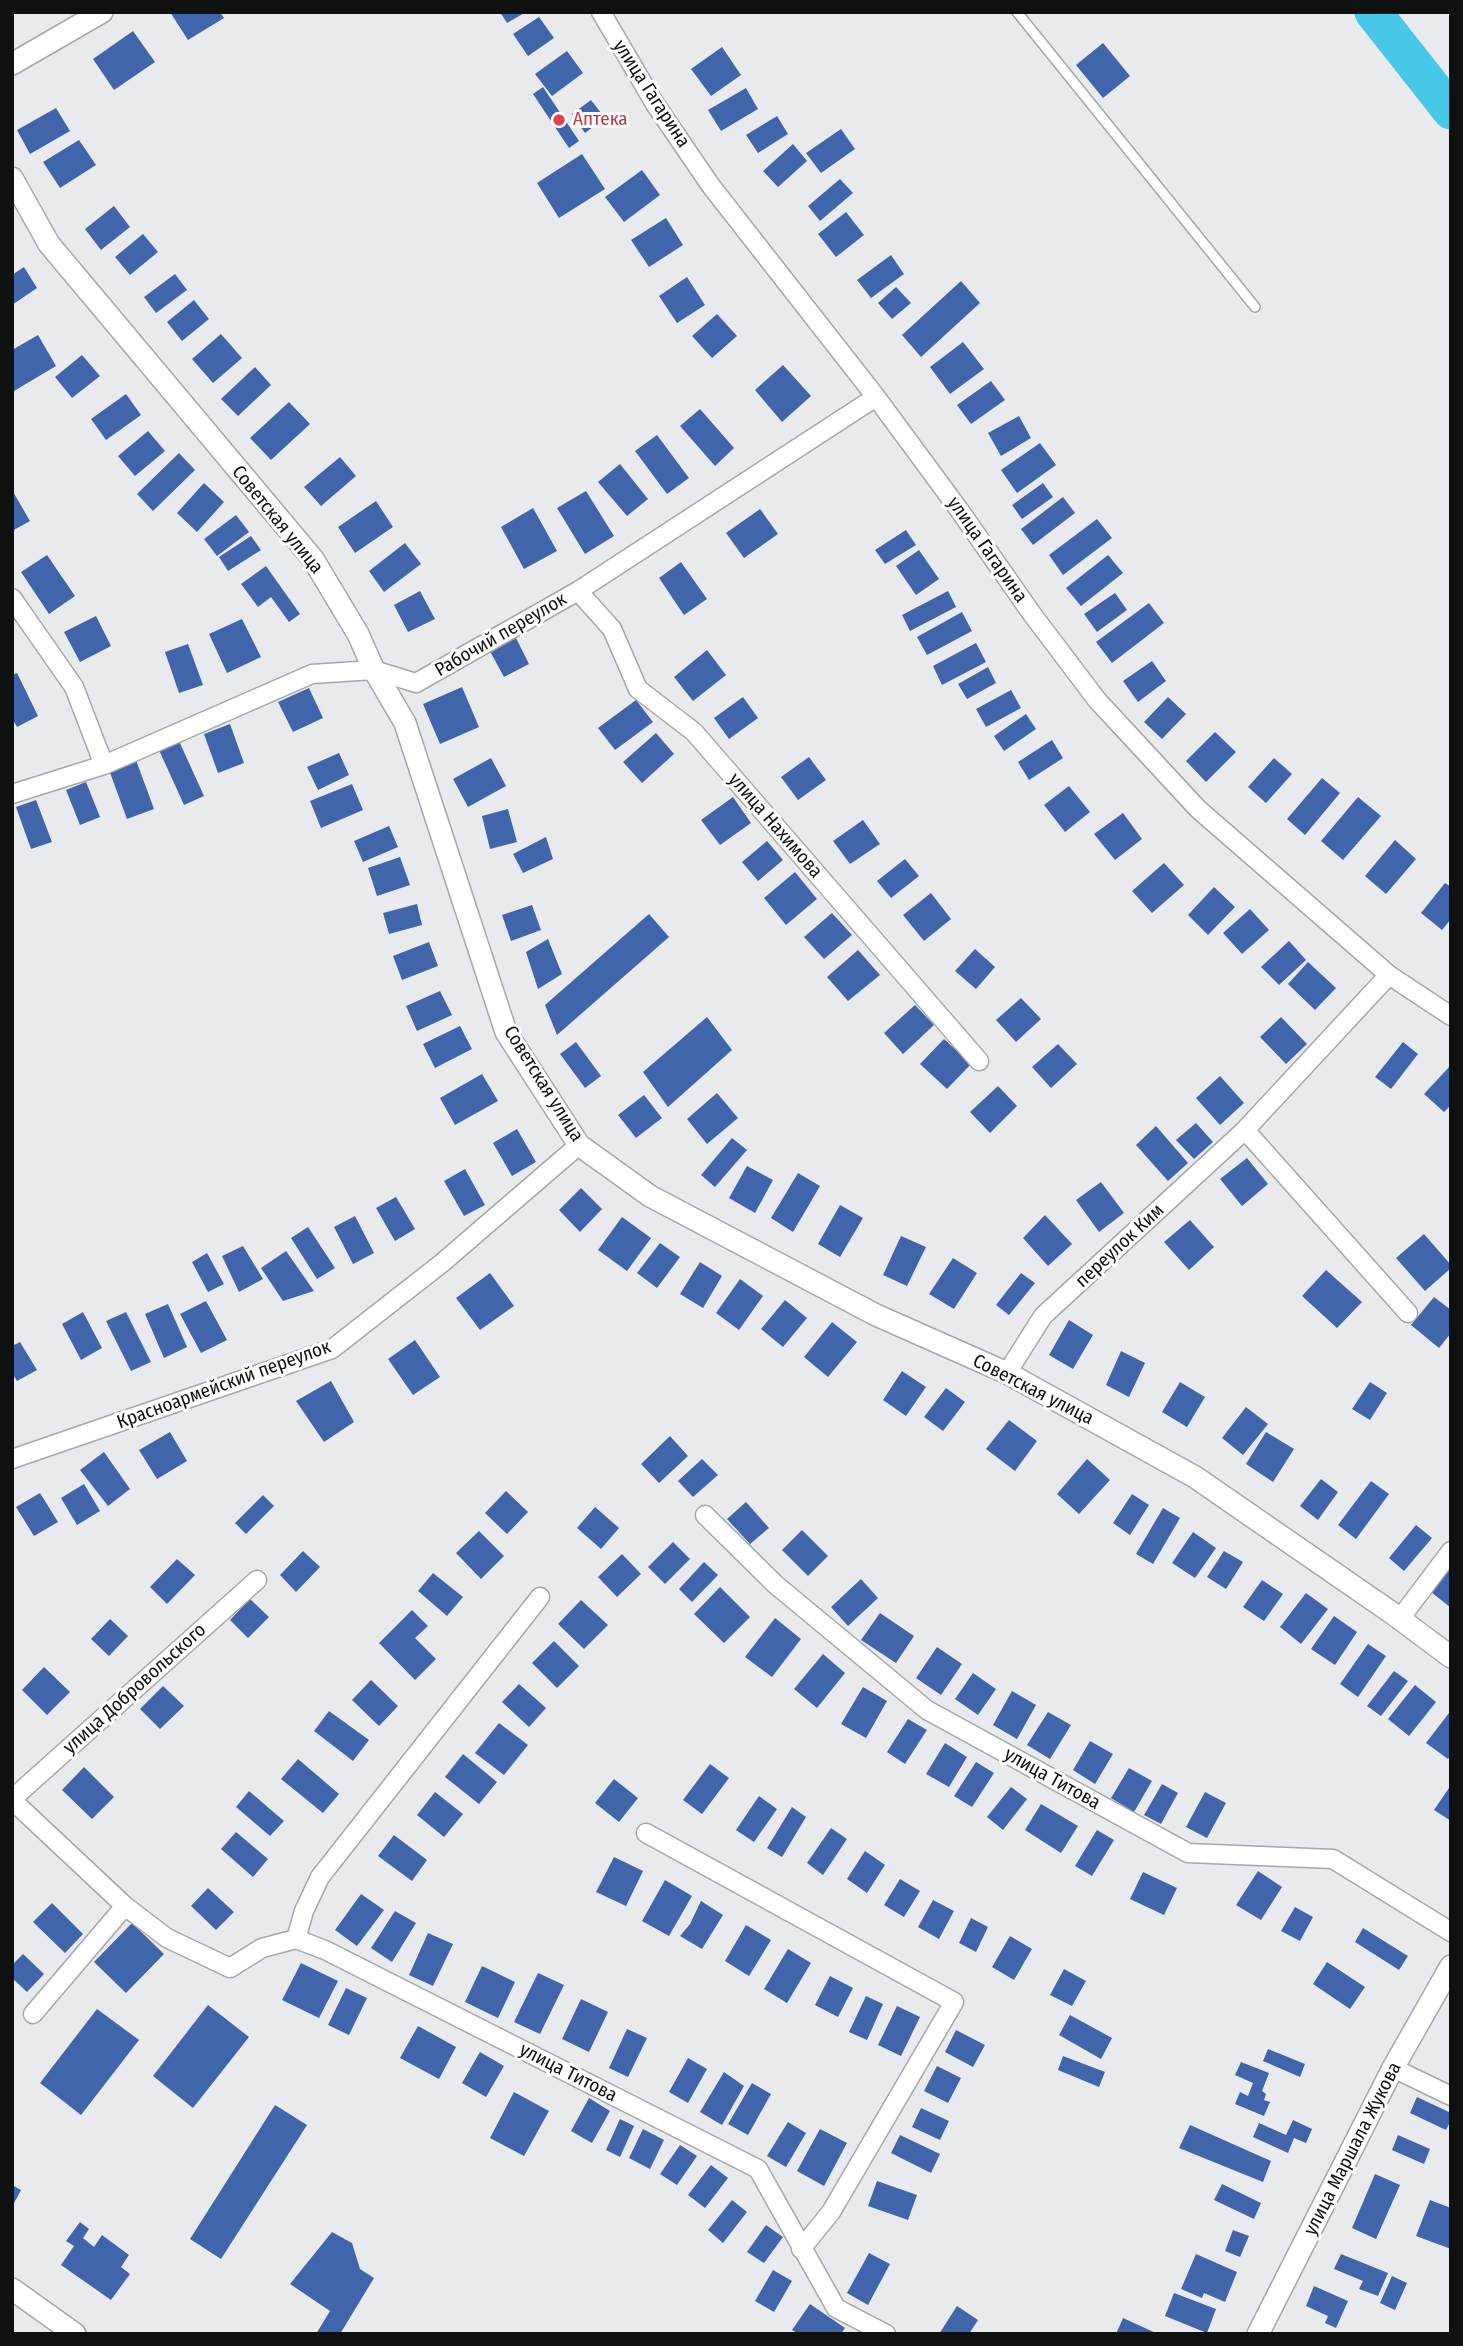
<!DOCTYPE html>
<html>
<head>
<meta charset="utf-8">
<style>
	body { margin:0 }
	#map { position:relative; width:1463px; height:2346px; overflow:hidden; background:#e9eaed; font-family:"Fira Sans Condensed",sans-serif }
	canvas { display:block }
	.frame { position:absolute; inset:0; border:14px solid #0f1010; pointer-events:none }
</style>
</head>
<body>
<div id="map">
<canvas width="1463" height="2346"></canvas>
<div class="frame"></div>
</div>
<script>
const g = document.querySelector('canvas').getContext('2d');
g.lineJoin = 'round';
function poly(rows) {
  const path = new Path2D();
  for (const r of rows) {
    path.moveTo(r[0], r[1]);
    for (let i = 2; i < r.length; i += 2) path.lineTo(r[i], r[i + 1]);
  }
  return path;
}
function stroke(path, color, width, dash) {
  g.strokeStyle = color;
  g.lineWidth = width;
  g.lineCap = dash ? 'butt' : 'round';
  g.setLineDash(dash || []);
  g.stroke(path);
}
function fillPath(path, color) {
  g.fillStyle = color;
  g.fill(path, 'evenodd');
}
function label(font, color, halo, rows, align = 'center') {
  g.font = font + ' "Fira Sans Condensed",sans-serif';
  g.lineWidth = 6;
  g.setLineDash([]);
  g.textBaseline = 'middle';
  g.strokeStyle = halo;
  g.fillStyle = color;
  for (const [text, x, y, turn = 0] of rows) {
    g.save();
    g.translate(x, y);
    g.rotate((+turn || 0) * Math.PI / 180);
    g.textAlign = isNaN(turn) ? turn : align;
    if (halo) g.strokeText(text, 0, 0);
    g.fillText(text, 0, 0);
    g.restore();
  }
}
stroke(poly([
	[1373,12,1451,111]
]), '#46c9e7', 37);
fillPath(poly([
	[170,12,220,12,224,18,188,40],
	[500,12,526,12,507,23],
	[539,17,554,38,528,56,513,34],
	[133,31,155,62,114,90,93,59],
	[1103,43,1130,76,1103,98,1076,65],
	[722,47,741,75,711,96,691,69],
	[567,51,583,73,552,96,535,74],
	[543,87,579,141,569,148,533,94],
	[746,88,758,109,721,131,708,110],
	[591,100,605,118,585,133,572,114],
	[56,108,70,131,30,154,17,130],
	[777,116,788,134,758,153,746,135],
	[841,129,855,149,821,173,806,153],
	[79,140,96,165,60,188,43,162],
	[793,144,807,161,778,187,763,171],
	[582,154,605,189,559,218,537,183],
	[642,170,660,195,624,222,605,197],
	[840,179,853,193,820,221,808,206],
	[114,206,130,227,101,250,85,229],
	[846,212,864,235,836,257,818,234],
	[666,218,683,245,649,267,631,240],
	[143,234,158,252,130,275,115,257],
	[891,255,904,274,871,298,857,280],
	[24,267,37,288,12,305,12,275],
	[175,274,187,290,156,313,144,297],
	[687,277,705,305,677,323,659,296],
	[961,281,980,303,921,357,902,335],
	[896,287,911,303,892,319,878,303],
	[194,300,209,319,182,341,167,322],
	[717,314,737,336,712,358,692,336],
	[221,334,242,358,213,383,192,359],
	[38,335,56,366,14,391,12,350],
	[963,342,984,369,950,394,930,367],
	[82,355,100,376,72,398,55,377],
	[783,365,811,396,782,422,755,390],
	[255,367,271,385,238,416,221,399],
	[991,381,1005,400,971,424,957,405],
	[126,394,141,415,106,440,91,419],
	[289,402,310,424,271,460,250,438],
	[700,409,734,448,715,466,680,426],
	[1019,416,1031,438,1001,456,988,433],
	[148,431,165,451,135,476,118,456],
	[657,435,689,478,667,494,635,451],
	[1040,443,1056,465,1017,493,1001,470],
	[179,453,195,470,153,511,137,494],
	[340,457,356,476,321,506,304,487],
	[620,464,648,499,627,516,598,482],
	[204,483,224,502,197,532,177,513],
	[1043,483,1053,497,1022,519,1012,505],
	[12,490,30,521,12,531],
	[586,491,614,536,585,554,557,508],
	[1063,497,1075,513,1033,545,1021,529],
	[376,501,393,527,355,553,338,527],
	[533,508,557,551,524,569,501,527],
	[760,509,778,534,744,558,726,533],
	[236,515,249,532,217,556,204,539],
	[1097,519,1112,538,1063,575,1049,555],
	[906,530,916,545,885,564,875,550],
	[251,536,261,550,228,571,219,557],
	[405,543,421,564,384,592,369,571],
	[919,550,939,579,916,595,896,566],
	[47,555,75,596,49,614,21,572],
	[1108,555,1123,573,1081,606,1066,588],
	[681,562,707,599,684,615,659,578],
	[266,566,300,614,289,622,271,597,258,607,241,584],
	[420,591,435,619,408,632,394,605],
	[948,591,956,607,910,631,902,615],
	[1115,593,1127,610,1097,632,1084,614],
	[1149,603,1164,623,1112,663,1096,642],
	[962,612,972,631,927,655,917,637],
	[96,616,111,646,80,662,64,632],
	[242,619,261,657,227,673,209,634],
	[511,628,529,664,504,677,485,642],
	[976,643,986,662,942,685,933,666],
	[188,644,203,685,179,693,165,652],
	[707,650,726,675,693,701,674,677],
	[1152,661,1166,681,1138,702,1123,681],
	[988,667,996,683,967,699,958,684],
	[17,673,38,716,17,727,12,718,12,675],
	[462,687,479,727,440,744,423,704],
	[309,688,323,718,293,732,278,702],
	[1011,690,1021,708,986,727,976,709],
	[743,697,758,718,729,739,714,718],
	[1168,697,1186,714,1162,739,1144,722],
	[636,700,653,722,615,750,598,728],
	[1026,714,1036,729,1004,751,994,736],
	[230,724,244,763,218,773,204,734],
	[1215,732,1236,752,1206,782,1186,761],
	[656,733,674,754,642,783,623,762],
	[1052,740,1063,758,1029,780,1018,762],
	[179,741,204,796,184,805,159,750],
	[339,753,349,775,318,790,307,767],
	[809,757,826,780,798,800,781,777],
	[491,758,506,786,468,807,453,779],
	[1274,758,1292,774,1266,803,1248,787],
	[136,760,154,809,127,819,109,770],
	[1322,778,1340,793,1305,835,1287,819],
	[86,782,100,817,80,825,66,790],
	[352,784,363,810,321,828,310,801],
	[1069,786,1090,812,1065,832,1044,805],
	[733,797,751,823,720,845,701,820],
	[1358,797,1381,816,1343,860,1321,841],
	[36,800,52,842,31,849,16,807],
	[508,809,517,842,490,849,482,816],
	[1123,813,1142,839,1115,860,1094,834],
	[863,820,880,844,850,864,833,841],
	[389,826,398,847,363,862,354,841],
	[546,837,553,859,523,873,513,854],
	[1395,840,1416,859,1386,894,1365,876],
	[767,841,783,860,758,881,742,862],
	[400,857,410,885,377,896,368,868],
	[905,859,919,876,891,898,877,881],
	[1164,863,1184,885,1152,913,1132,891],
	[795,872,817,899,786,925,764,898],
	[1445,883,1451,887,1451,919,1442,930,1421,913],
	[1214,887,1235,907,1208,935,1188,915],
	[931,893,951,919,924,941,903,915],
	[417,904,422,925,389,934,383,913],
	[532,905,541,930,511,941,502,915],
	[1250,909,1269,930,1242,954,1223,933],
	[832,913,852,935,824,959,804,937],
	[649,914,669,937,557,1035,545,1005],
	[548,939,562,974,538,989,526,952],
	[1289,941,1306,960,1279,985,1261,967],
	[429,942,438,966,402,980,393,956],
	[975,949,995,967,976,989,955,971],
	[858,950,880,975,848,1001,827,977],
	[1308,962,1336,988,1315,1010,1288,984],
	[440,991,452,1015,417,1031,406,1006],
	[1021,998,1041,1019,1016,1042,996,1020],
	[915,1005,934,1025,903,1054,884,1033],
	[707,1017,732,1050,668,1107,643,1072],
	[1281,1017,1307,1044,1286,1064,1260,1037],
	[460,1026,472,1049,435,1068,423,1044],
	[944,1039,971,1064,947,1089,920,1064],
	[576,1042,601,1076,585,1088,560,1054],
	[1403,1042,1418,1054,1391,1089,1375,1077],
	[1058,1044,1077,1064,1051,1088,1032,1067],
	[1451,1065,1451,1105,1444,1112,1424,1094],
	[482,1074,498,1101,455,1125,440,1098],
	[1220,1076,1244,1103,1220,1125,1196,1098],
	[998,1086,1017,1106,990,1133,970,1112],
	[717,1093,738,1118,707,1144,687,1119],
	[644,1095,662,1118,636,1138,618,1115],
	[1196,1123,1213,1142,1194,1159,1176,1140],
	[1156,1126,1188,1163,1168,1181,1136,1145],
	[517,1129,536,1162,512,1176,493,1143],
	[732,1138,747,1150,715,1187,701,1175],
	[1247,1158,1268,1184,1242,1206,1220,1179],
	[747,1166,773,1180,755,1213,729,1198],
	[465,1169,485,1205,464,1216,444,1181],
	[798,1173,820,1186,793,1232,771,1218],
	[1101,1182,1124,1213,1099,1232,1076,1200],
	[581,1188,602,1209,580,1232,559,1210],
	[396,1197,415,1229,395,1241,376,1208],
	[840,1205,863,1218,840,1257,818,1244],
	[1045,1215,1072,1244,1048,1266,1023,1238],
	[355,1216,374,1253,353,1264,334,1227],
	[622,1217,651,1238,627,1271,598,1250],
	[1190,1220,1214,1247,1189,1270,1164,1242],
	[308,1227,335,1268,317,1279,291,1238],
	[1424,1234,1451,1265,1451,1268,1425,1291,1396,1258],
	[901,1236,926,1247,907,1286,883,1275],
	[660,1243,680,1257,657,1288,637,1273],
	[243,1246,263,1279,239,1292,222,1256],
	[286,1251,314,1291,283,1301,261,1268],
	[207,1253,224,1284,208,1292,192,1262],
	[953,1258,977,1273,954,1309,929,1294],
	[700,1262,722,1276,703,1308,680,1294],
	[1326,1270,1362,1302,1337,1328,1302,1296],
	[490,1273,514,1306,480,1330,456,1298],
	[1021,1273,1035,1283,1009,1315,996,1305],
	[740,1279,763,1296,739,1330,716,1313],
	[1434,1297,1451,1310,1451,1333,1439,1348,1411,1325],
	[785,1300,807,1318,783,1347,761,1329],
	[206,1301,227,1340,201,1353,180,1314],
	[168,1304,187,1347,164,1358,145,1314],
	[83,1312,102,1348,81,1360,62,1324],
	[126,1312,151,1362,131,1371,106,1321],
	[1069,1320,1093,1335,1073,1369,1049,1355],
	[832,1322,857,1342,828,1377,804,1357],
	[415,1340,440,1377,413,1395,388,1359],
	[20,1342,37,1370,17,1381,12,1373,12,1346],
	[1121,1351,1145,1363,1129,1397,1106,1385],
	[902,1371,926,1387,906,1416,883,1400],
	[331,1381,354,1422,324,1442,296,1401],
	[1180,1382,1205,1397,1187,1427,1162,1412],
	[1370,1382,1387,1393,1370,1420,1352,1409],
	[946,1388,965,1402,943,1431,924,1417],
	[1246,1407,1268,1424,1243,1455,1222,1438],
	[1009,1420,1037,1441,1015,1471,986,1449],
	[170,1432,187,1461,157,1479,139,1450],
	[1266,1432,1294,1449,1273,1482,1246,1464],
	[670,1436,688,1456,659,1483,641,1464],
	[104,1452,130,1489,108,1506,80,1470],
	[702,1459,718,1475,693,1497,678,1481],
	[1087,1459,1110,1480,1079,1514,1057,1494],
	[1321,1479,1338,1492,1318,1520,1300,1506],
	[1371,1481,1389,1494,1356,1539,1338,1525],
	[84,1484,100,1511,77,1525,61,1498],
	[506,1491,528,1512,507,1534,485,1513],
	[40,1493,58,1522,34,1536,16,1507],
	[1132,1494,1149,1505,1130,1535,1113,1523],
	[263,1495,274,1506,246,1534,235,1523],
	[746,1502,769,1528,750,1544,727,1519],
	[595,1507,619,1528,601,1549,577,1528],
	[1163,1508,1180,1518,1153,1564,1136,1554],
	[1416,1525,1432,1538,1404,1571,1389,1558],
	[802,1530,828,1556,808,1576,782,1550],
	[479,1531,504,1556,481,1579,456,1553],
	[1193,1532,1216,1548,1195,1578,1172,1563],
	[673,1542,690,1559,665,1584,648,1567],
	[303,1551,320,1567,296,1592,280,1575],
	[1224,1551,1243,1562,1226,1589,1207,1577],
	[622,1554,641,1574,617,1597,598,1577],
	[177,1559,195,1575,167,1604,150,1587],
	[704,1562,718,1575,692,1602,679,1589],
	[1451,1568,1451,1605,1450,1607,1431,1592],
	[433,1573,463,1597,447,1616,418,1591],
	[861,1579,878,1598,848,1626,831,1607],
	[1262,1580,1283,1594,1264,1621,1243,1607],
	[720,1587,750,1617,724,1643,694,1614],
	[1306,1593,1328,1609,1301,1644,1280,1627],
	[250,1599,269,1617,248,1638,230,1620],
	[581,1600,608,1625,584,1649,558,1624],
	[412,1610,428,1626,415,1638,436,1659,415,1680,379,1643],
	[880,1613,914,1636,896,1663,861,1640],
	[1334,1616,1357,1632,1335,1665,1311,1649],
	[775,1618,801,1639,772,1677,745,1657],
	[110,1619,128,1636,109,1656,91,1639],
	[554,1641,579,1666,557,1688,532,1663],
	[1368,1644,1386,1656,1358,1697,1340,1684],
	[937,1647,962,1664,941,1695,916,1678],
	[823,1654,845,1673,817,1708,794,1689],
	[44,1667,70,1692,47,1715,22,1690],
	[1394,1671,1408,1681,1381,1716,1367,1706],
	[973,1673,996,1689,978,1715,955,1699],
	[371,1680,398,1706,379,1726,352,1700],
	[519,1684,546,1708,529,1727,502,1702],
	[1415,1685,1436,1702,1409,1736,1388,1719],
	[163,1686,184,1706,160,1729,140,1709],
	[863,1687,887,1701,866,1738,841,1724],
	[1012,1691,1036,1705,1017,1739,993,1725],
	[329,1711,369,1740,353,1761,314,1731],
	[1048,1712,1071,1725,1050,1759,1027,1745],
	[1449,1713,1451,1715,1451,1755,1448,1759,1426,1743],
	[908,1719,927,1730,905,1764,887,1752],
	[499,1723,528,1745,504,1775,475,1753],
	[1090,1741,1113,1754,1095,1784,1073,1770],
	[945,1743,967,1757,949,1787,926,1774],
	[463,1754,497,1782,479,1804,445,1777],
	[298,1759,339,1794,323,1813,281,1779],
	[976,1762,994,1773,972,1807,954,1796],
	[710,1764,729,1778,702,1814,683,1800],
	[84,1767,114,1797,92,1819,62,1790],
	[1129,1768,1152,1781,1134,1812,1111,1798],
	[614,1779,638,1798,619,1822,595,1803],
	[1162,1784,1178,1793,1161,1824,1144,1815],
	[1451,1785,1451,1821,1434,1810],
	[1011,1787,1027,1799,1003,1830,987,1817],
	[249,1791,284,1821,270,1836,236,1807],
	[435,1792,463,1814,444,1837,417,1815],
	[1205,1792,1226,1803,1207,1838,1186,1827],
	[759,1796,777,1809,754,1842,736,1830],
	[1041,1804,1078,1826,1061,1853,1025,1830],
	[792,1807,806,1817,782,1857,767,1848],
	[831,1828,847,1839,823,1875,807,1863],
	[1097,1830,1114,1840,1092,1876,1075,1866],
	[236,1832,268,1859,253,1877,221,1849],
	[394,1835,427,1860,412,1881,378,1856],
	[865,1851,885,1865,867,1893,847,1879],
	[614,1857,643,1871,626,1906,596,1892],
	[1258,1871,1282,1887,1261,1920,1236,1905],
	[1143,1872,1177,1888,1164,1915,1130,1899],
	[900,1879,920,1891,904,1917,884,1905],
	[665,1880,692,1896,669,1936,642,1921],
	[208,1888,234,1912,216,1930,191,1906],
	[361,1894,384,1910,357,1946,335,1930],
	[933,1900,954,1911,939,1939,918,1927],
	[701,1901,723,1915,702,1949,680,1936,690,1924],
	[52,1903,83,1934,65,1953,33,1922],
	[1295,1907,1313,1917,1300,1941,1281,1931],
	[395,1911,416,1923,392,1962,371,1948],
	[971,1918,988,1927,976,1952,959,1943],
	[132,1923,164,1954,126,1993,94,1962],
	[746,1925,771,1940,749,1976,725,1961],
	[1363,1928,1408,1956,1399,1970,1355,1942],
	[428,1933,453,1944,433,1986,409,1975],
	[1010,1936,1032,1949,1014,1980,992,1967],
	[788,1949,811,1963,787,2003,764,1989],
	[23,1954,44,1974,27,1992,12,1978,12,1965],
	[1327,1962,1365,1987,1350,2009,1313,1984],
	[301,1963,338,1981,319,2018,282,2000],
	[482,1966,515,1982,498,2018,465,2002],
	[1064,1969,1086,1981,1072,2006,1050,1995],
	[538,1973,564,1985,540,2034,514,2022],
	[830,1976,853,1988,838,2017,815,2005],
	[346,1988,367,1998,349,2035,328,2025],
	[866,1996,883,2004,867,2040,849,2032],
	[581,1999,608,2012,589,2052,562,2039],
	[208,2005,249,2037,193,2108,153,2076],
	[897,2006,920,2017,901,2056,878,2045],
	[97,2009,139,2040,81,2115,40,2083],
	[1070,2015,1112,2038,1101,2059,1059,2035],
	[418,2026,456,2047,439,2079,400,2058],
	[627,2029,647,2038,628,2077,609,2068],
	[956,2030,985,2045,973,2067,945,2052],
	[1268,2049,1305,2064,1300,2077,1263,2061],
	[480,2052,504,2066,486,2097,462,2083],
	[1063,2056,1105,2072,1099,2087,1058,2070],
	[688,2058,707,2069,688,2103,669,2092],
	[1241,2062,1269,2073,1262,2091,1266,2094,1264,2100,1270,2102,1264,2116,1235,2104,1240,2092,1248,2096,1253,2083,1235,2075],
	[937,2066,961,2078,948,2103,924,2091],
	[724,2072,744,2086,722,2125,700,2112],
	[752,2083,771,2094,748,2135,728,2124],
	[514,2092,549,2111,524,2156,490,2138],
	[1417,2097,1451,2113,1451,2120,1446,2130,1410,2113],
	[589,2098,610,2111,592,2143,571,2131],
	[275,2105,307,2125,221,2259,190,2239],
	[921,2108,949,2121,940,2140,912,2127],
	[620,2119,634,2126,620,2157,606,2150],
	[1293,2120,1312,2129,1306,2143,1294,2138,1288,2153,1253,2137,1259,2123,1286,2135],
	[788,2122,806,2133,786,2167,767,2156],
	[1190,2125,1271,2161,1263,2182,1179,2148],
	[643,2129,664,2140,650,2169,629,2158],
	[820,2129,847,2143,824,2186,797,2171],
	[900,2135,940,2154,931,2173,891,2153],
	[1398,2135,1430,2149,1424,2164,1392,2150],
	[680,2145,697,2156,677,2185,660,2174],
	[711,2165,728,2178,705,2208,688,2195],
	[1375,2174,1400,2185,1376,2239,1352,2228],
	[877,2181,917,2195,908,2220,868,2206],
	[1222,2184,1261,2203,1254,2219,1214,2200],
	[12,2185,21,2190,12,2207],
	[732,2200,747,2212,723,2243,708,2230],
	[1430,2200,1451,2208,1451,2249,1416,2236],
	[80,2222,89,2229,83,2238,94,2247,102,2235,129,2255,121,2267,130,2274,111,2300,61,2265,74,2246,66,2241],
	[766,2225,783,2237,764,2263,747,2252],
	[1233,2230,1249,2236,1240,2257,1225,2251],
	[332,2232,352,2243,360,2269,374,2278,340,2334,316,2334,330,2311,290,2284],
	[869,2253,890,2264,868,2305,847,2293],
	[1196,2254,1237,2272,1225,2302,1204,2293,1202,2298,1181,2289],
	[1341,2254,1388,2273,1378,2296,1359,2289,1363,2281,1334,2269],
	[773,2270,792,2281,774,2312,755,2301],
	[1392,2276,1407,2283,1395,2310,1380,2303],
	[1314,2286,1348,2301,1336,2328,1325,2323,1328,2316,1306,2306],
	[1174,2293,1216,2309,1207,2333,1165,2316],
	[810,2304,845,2328,841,2334,798,2334,792,2330],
	[957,2306,978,2320,969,2334,939,2334],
	[1123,2318,1158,2334,1116,2334]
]), '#4065ab');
const service = poly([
	[1017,12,1255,307]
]);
const minor = poly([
	[601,12,655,104,711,186,876,397,960,511,1032,614,1097,700,1198,809,1389,975,1451,1016],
	[578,591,612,629,638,689,694,732,979,1061],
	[12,598,74,687,104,765],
	[12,794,104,765,312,674,374,670,416,683,578,591,876,397],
	[1245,1130,1408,1313],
	[1007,1373,1043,1316,1245,1130,1389,975],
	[12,1459,332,1349,442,1263,579,1145],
	[705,1515,776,1585,927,1710,1188,1853,1333,1859,1451,1932],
	[1399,1620,1451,1551],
	[12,1799,257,1580],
	[12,1800,125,1906,167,1938,230,1968,262,1948,296,1939,325,1950,758,2169,836,2308,886,2334],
	[646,1833,954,2002,831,2212,801,2249],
	[296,1939,304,1911,320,1877,540,1597],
	[33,2014,125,1906],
	[1393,2068,1451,2096]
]);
const tertiary = poly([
	[12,64,102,12],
	[12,178,49,244,313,559,358,634,374,670,405,723,506,1032,579,1145,650,1196,876,1315,1007,1373,1195,1477,1392,1613,1451,1657],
	[12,2289,75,2334],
	[1258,2334,1393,2068,1451,1966]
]);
stroke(service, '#a5a7a9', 12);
stroke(minor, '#a5a7a9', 21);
stroke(tertiary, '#a5a7a9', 24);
stroke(service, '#fff', 9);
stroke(minor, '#fff', 18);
stroke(tertiary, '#fff', 21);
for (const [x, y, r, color] of [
	[559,120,7,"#e0444e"]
]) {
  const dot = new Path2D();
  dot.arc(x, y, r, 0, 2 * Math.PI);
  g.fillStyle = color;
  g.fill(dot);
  stroke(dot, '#fff', 2.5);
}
label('19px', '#0f1010', '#fff', [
	["улица Гагарина",651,94,57],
	["Советская улица",277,520,51],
	["улица Гагарина",987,550,55],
	["Рабочий переулок",501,635,-30],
	["улица Нахимова",775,826,49],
	["Советская улица",543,1084,58],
	["переулок Ким",1120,1246,-43],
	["Красноармейский переулок",224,1385,-20],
	["Советская улица",1033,1390,27],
	["улица Добровольского",135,1689,-42],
	["улица Титова",1052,1779,29],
	["улица Титова",568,2073,27],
	["улица Маршала Жукова",1353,2149,-63]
]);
label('19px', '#be3a42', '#fff', [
	["Аптека",573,120]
], 'left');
</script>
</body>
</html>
